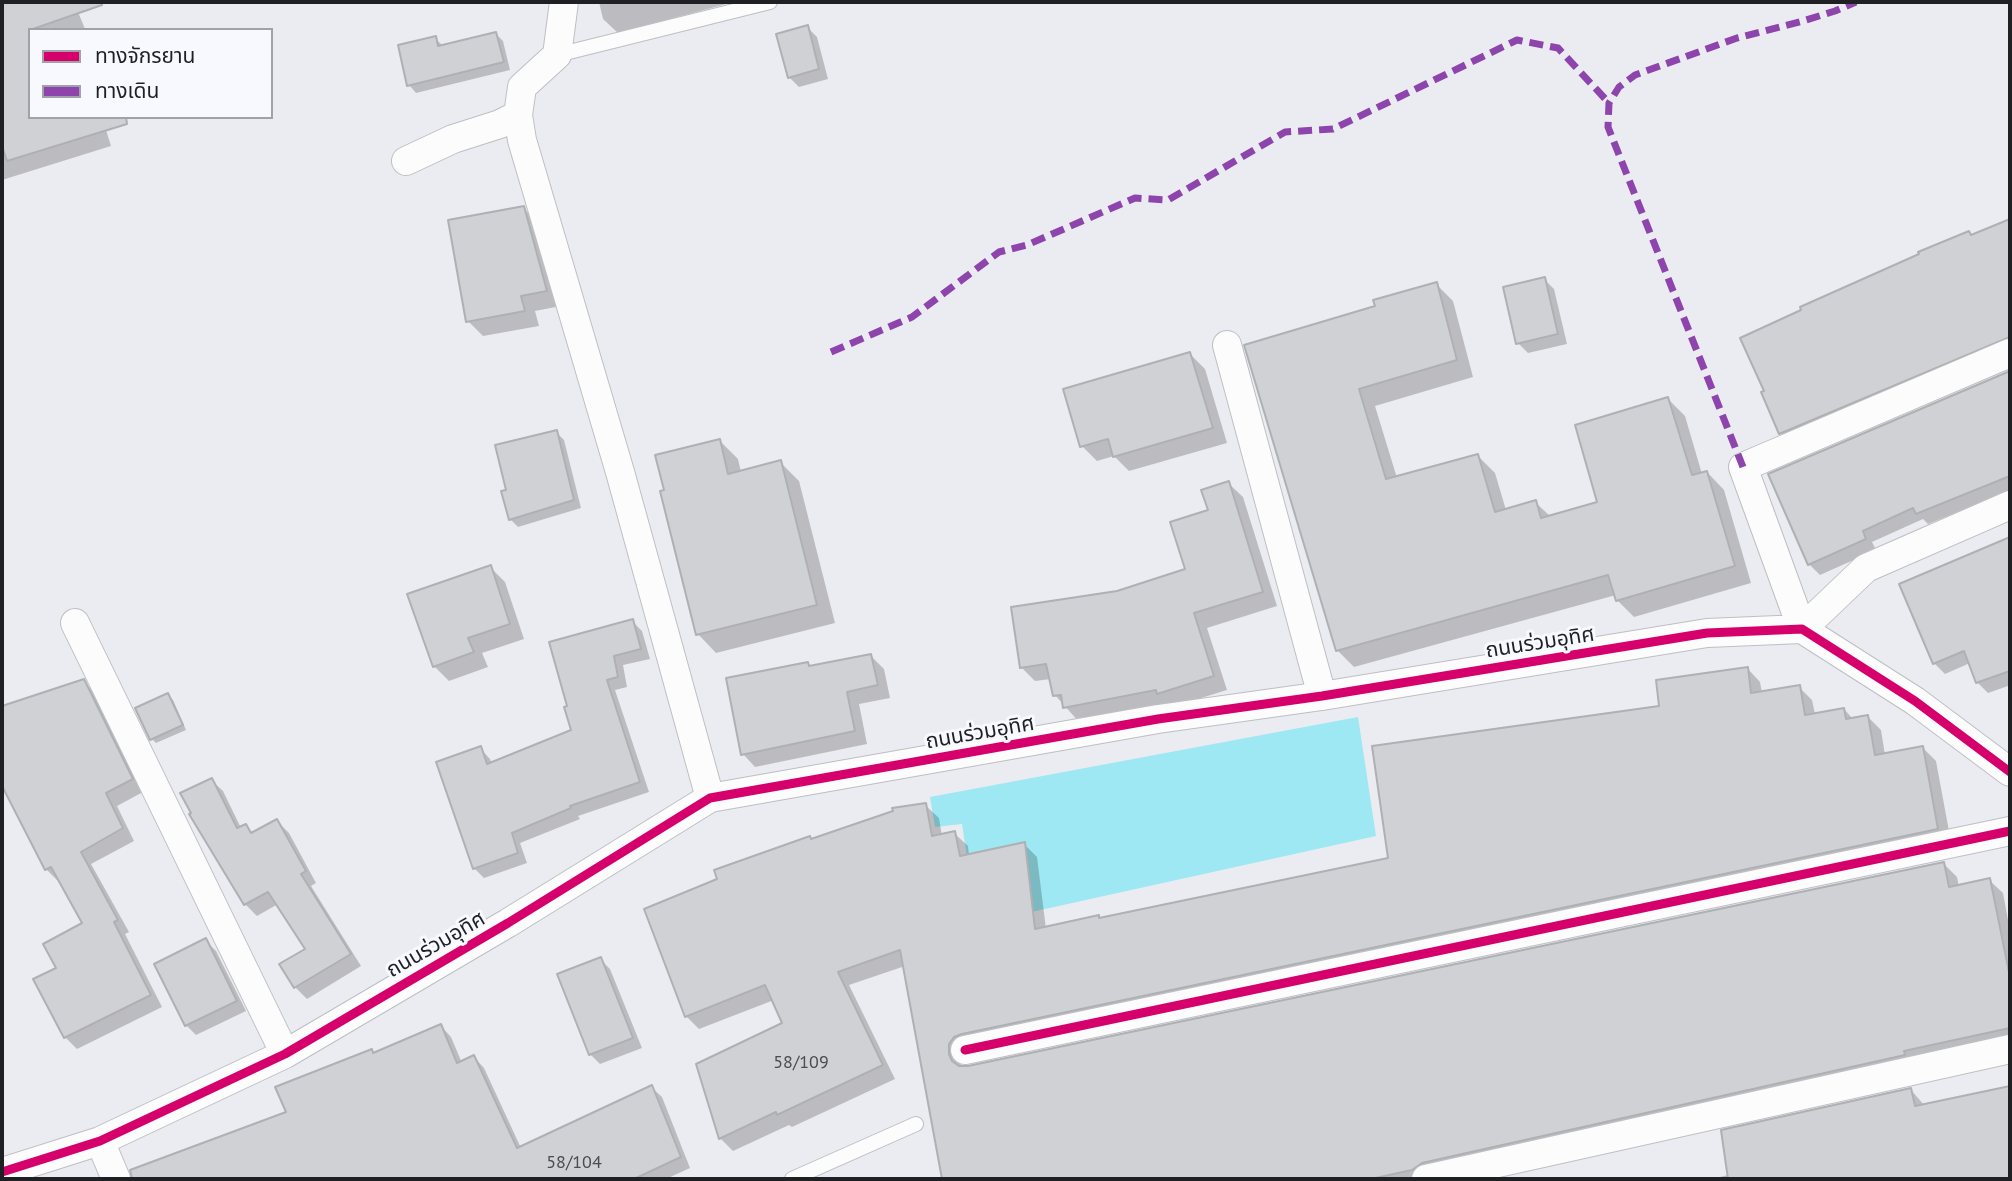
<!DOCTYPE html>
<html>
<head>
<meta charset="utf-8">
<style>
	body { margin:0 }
	#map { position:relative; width:2012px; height:1181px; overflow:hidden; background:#ebecf1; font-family:"PT Sans","Noto Sans Thai",sans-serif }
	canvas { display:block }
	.frame { position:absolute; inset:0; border:4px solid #1f2023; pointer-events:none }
	.legend { position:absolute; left:28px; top:28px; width:245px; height:91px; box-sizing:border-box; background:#f7f9ff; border:2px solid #a1a2a7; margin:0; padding:9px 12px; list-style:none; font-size:21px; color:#1f2023 }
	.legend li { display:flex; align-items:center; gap:14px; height:35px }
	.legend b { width:35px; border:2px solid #a1a2a7 }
</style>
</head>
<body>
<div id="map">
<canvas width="2012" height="1181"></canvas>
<div class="frame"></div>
<ul class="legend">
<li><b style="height:9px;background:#d6006c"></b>ทางจักรยาน</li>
<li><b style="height:9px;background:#8e44ad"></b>ทางเดิน</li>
</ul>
</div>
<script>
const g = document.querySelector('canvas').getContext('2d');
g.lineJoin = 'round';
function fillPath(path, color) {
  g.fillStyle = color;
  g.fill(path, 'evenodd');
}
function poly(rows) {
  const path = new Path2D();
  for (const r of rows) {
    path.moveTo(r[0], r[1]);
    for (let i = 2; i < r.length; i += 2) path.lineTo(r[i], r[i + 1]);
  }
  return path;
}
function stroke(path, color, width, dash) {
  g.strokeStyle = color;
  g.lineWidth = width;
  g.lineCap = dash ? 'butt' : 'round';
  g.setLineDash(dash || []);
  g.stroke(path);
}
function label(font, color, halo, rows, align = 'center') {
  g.font = font + ' "PT Sans","Noto Sans Thai",sans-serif';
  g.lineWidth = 6;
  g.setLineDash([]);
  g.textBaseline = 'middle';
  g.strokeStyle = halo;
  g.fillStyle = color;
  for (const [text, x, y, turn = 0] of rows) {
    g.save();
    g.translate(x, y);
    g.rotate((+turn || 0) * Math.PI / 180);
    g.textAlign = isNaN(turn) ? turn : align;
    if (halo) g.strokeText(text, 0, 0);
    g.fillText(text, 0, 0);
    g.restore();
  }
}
fillPath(poly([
	[1358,717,1376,836,977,924,962,824,935,827,930,797]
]), '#9de8f2');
fillPath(poly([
	[2,2,74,2,85,29,30,30,16,91,2,78],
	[599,2,730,2,730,3,618,33,603,19],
	[807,27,817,37,828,79,799,87,789,77],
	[495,33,503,41,510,70,416,93,409,85,435,38,444,47],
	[30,103,30,117,102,117,111,146,2,180,2,111],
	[523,208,539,223,561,306,535,311,539,326,483,336,468,321],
	[2010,221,2010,350,1791,443,1780,433,1972,236],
	[1544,279,1554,289,1567,344,1528,353,1518,343],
	[1436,284,1453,301,1473,377,1375,406,1397,478,1478,456,1495,473,1506,510,1535,502,1551,517,1599,503,1668,399,1685,416,1702,474,1707,472,1724,490,1751,583,1634,617,1617,600,1616,595,1354,667,1337,650,1246,346,1377,308],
	[1190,354,1205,369,1227,443,1129,471,1114,456,1097,461,1082,446],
	[2010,373,2010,491,1928,524,1923,519,1872,542,1876,550,1820,575,1809,564,1770,475],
	[556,432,564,440,581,508,518,527,510,519,508,491],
	[720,441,738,459,741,472,780,462,799,481,835,623,716,653,698,634],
	[1228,483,1243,497,1277,606,1207,628,1227,690,1172,707,1079,722,1055,695,1051,679,1035,681,1021,667,1117,592,1187,570,1210,512],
	[2010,539,2010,688,2008,686,1988,693,1977,682,1970,663,1945,674,1934,663,1901,585],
	[490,567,505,582,524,639,482,653,488,667,449,681,434,666],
	[632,621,642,631,650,659,623,665,627,687,615,690,649,792,578,816,580,819,520,843,527,863,484,878,474,868,480,748,490,759,492,764,573,731],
	[871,656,884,669,890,698,859,704,867,744,755,767,743,754,808,664,811,668],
	[1747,668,1760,682,1762,693,1799,687,1812,700,1815,714,1844,709,1853,719,1868,717,1881,730,1885,755,1923,748,1936,761,1951,842,962,1058,961,1067,1944,864,1957,877,1959,887,1989,880,2003,893,2010,931,2010,1044,1431,1179,943,1179,905,966,849,985,895,1079,792,1127,789,1125,733,1151,720,1138,784,1024,774,1000,699,1029,686,1016,719,880,810,838,813,841,925,805,939,818,942,836,954,833,968,846,969,855,1024,844,1037,857,1046,929,1098,917,1101,920,1390,859,1661,708],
	[83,681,95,693,143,792,117,806,134,841,91,864,129,932,125,934,162,1007,77,1049,65,1037,59,969,85,923,60,880,58,881,46,869,2,783,2,708],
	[168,695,173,700,186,730,156,743,152,739],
	[211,780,223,791,241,828,245,826,254,834,277,821,289,833,316,883,311,886,361,966,307,999,295,987,308,950,278,904,257,916,245,904],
	[206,941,216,951,246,1011,196,1035,186,1025],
	[600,959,610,969,642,1048,600,1064,590,1054],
	[441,1026,451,1037,462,1063,474,1057,484,1068,521,1148,651,1087,662,1097,690,1168,666,1179,155,1179,149,1165,288,1113,371,1051,374,1054],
	[2010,1087,2010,1179,1712,1179,1728,1175,1911,1090,1925,1106]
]), '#0003');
const building = poly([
	[2,2,101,2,102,5,30,30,30,117,126,117,127,124,7,161,2,146,2,2],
	[808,25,819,69,788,78,776,34,808,25],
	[496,32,504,62,407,86,398,45,436,36,438,46,496,32],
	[524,206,547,291,521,296,525,311,466,322,448,220,524,206],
	[2010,219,2010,337,1779,434,1761,392,1764,391,1740,338,1801,310,1800,307,1919,254,1918,252,1969,231,1971,235,2010,219],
	[1545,277,1558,334,1516,344,1503,287,1545,277],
	[1437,282,1457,360,1359,389,1386,479,1478,454,1495,512,1536,500,1541,518,1597,502,1575,425,1668,397,1692,475,1707,471,1735,566,1616,601,1608,575,1336,651,1244,345,1375,306,1373,300,1437,282],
	[1190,352,1213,428,1113,457,1108,439,1080,447,1063,389,1190,352],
	[2010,371,2010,476,1916,514,1913,508,1863,531,1866,539,1808,565,1768,474,2010,371],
	[557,430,574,500,509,520,501,491,506,490,495,445,557,430],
	[720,439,728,474,781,460,817,605,696,635,660,491,664,490,655,455,720,439],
	[1229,481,1263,592,1194,613,1214,676,1157,694,1156,690,1063,708,1061,695,1053,696,1046,664,1020,668,1011,607,1117,591,1185,569,1170,522,1208,510,1201,490,1229,481],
	[2010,537,2010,671,1976,683,1964,651,1933,664,1899,584,2010,537],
	[491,565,510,624,468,638,474,652,433,667,407,594,491,565],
	[633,619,641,649,614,656,618,677,607,680,640,782,570,806,571,808,512,833,518,853,473,869,436,762,481,746,487,764,571,730,564,707,567,706,549,642,633,619],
	[871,654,878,685,847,692,855,731,741,755,726,678,808,662,809,666,871,654],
	[1748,667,1751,693,1800,685,1805,715,1844,708,1846,719,1868,715,1875,755,1923,746,1938,829,962,1034,954,1037,949,1044,949,1054,952,1061,959,1066,968,1066,1944,862,1949,887,1990,878,2010,977,2010,1028,1904,1051,1905,1055,1422,1163,1412,1170,1371,1179,942,1179,900,950,838,972,883,1065,777,1115,776,1112,719,1139,696,1064,782,1023,765,985,685,1017,644,909,717,879,714,870,810,836,811,839,893,811,892,808,926,803,932,836,955,831,960,856,1025,842,1035,929,1099,915,1099,918,1388,858,1372,746,1659,706,1656,680,1748,667],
	[84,679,133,779,106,793,123,828,81,852,118,920,114,922,151,995,64,1038,33,979,56,968,43,944,82,923,51,867,45,870,2,786,2,706,84,679],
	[168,693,183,725,150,740,135,708,168,693],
	[212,778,237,828,246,824,251,833,277,819,306,871,301,874,351,954,294,988,279,964,305,949,268,892,244,905,189,814,191,813,180,793,212,778],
	[206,938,237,1001,185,1026,154,964,206,938],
	[601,957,633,1038,589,1055,557,974,601,957],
	[441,1024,457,1063,474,1055,517,1148,652,1085,681,1157,634,1179,132,1179,130,1170,286,1112,275,1087,372,1049,373,1053,441,1024],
	[2010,1086,2010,1179,1728,1179,1721,1130,1911,1088,1915,1106,2010,1086]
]);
fillPath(building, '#d0d1d5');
stroke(building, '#aeb0b3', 2);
const service = poly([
	[557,55,770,2],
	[792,1179,916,1124]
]);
const minor = poly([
	[564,2,557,55,522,87,518,115,522,140,620,472,710,798],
	[406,161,453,139,500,124,518,115],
	[1227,345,1322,696],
	[2010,353,1743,467,1802,629,1866,568,2010,505],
	[75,623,285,1054],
	[965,1050,2010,831],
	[100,1141,116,1179],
	[2,1172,100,1141,285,1054,508,923,710,798,1158,719,1322,696,1707,633,1802,629,1915,701,2010,772],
	[1426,1179,2010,1049]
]);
stroke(service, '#bebfc2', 16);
stroke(minor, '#bebfc2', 30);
stroke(service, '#fcfcfd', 14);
stroke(minor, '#fcfcfd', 28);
stroke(poly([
	[831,352,912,317,999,252,1027,245,1135,198,1168,200,1285,132,1333,129,1517,40,1558,48,1609,103],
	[1743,467,1608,127,1609,103,1619,87,1635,75,1737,38,1803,21,1835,11,1856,2]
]), '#8e44ad', 7, [14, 7]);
stroke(poly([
	[965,1050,2010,831],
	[2,1172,100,1141,285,1054,508,923,710,798,1158,719,1322,696,1707,633,1802,629,1915,701,2010,772]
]), '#d6006c', 9);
label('18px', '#4b4c50', null, [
	["58/109",801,1063],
	["58/104",574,1163]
]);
label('21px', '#1f2023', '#f7f9ff', [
	["ถนนร่วมอุทิศ",1540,643,-9],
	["ถนนร่วมอุทิศ",980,733,-10],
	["ถนนร่วมอุทิศ",436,945,-30]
]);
</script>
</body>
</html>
